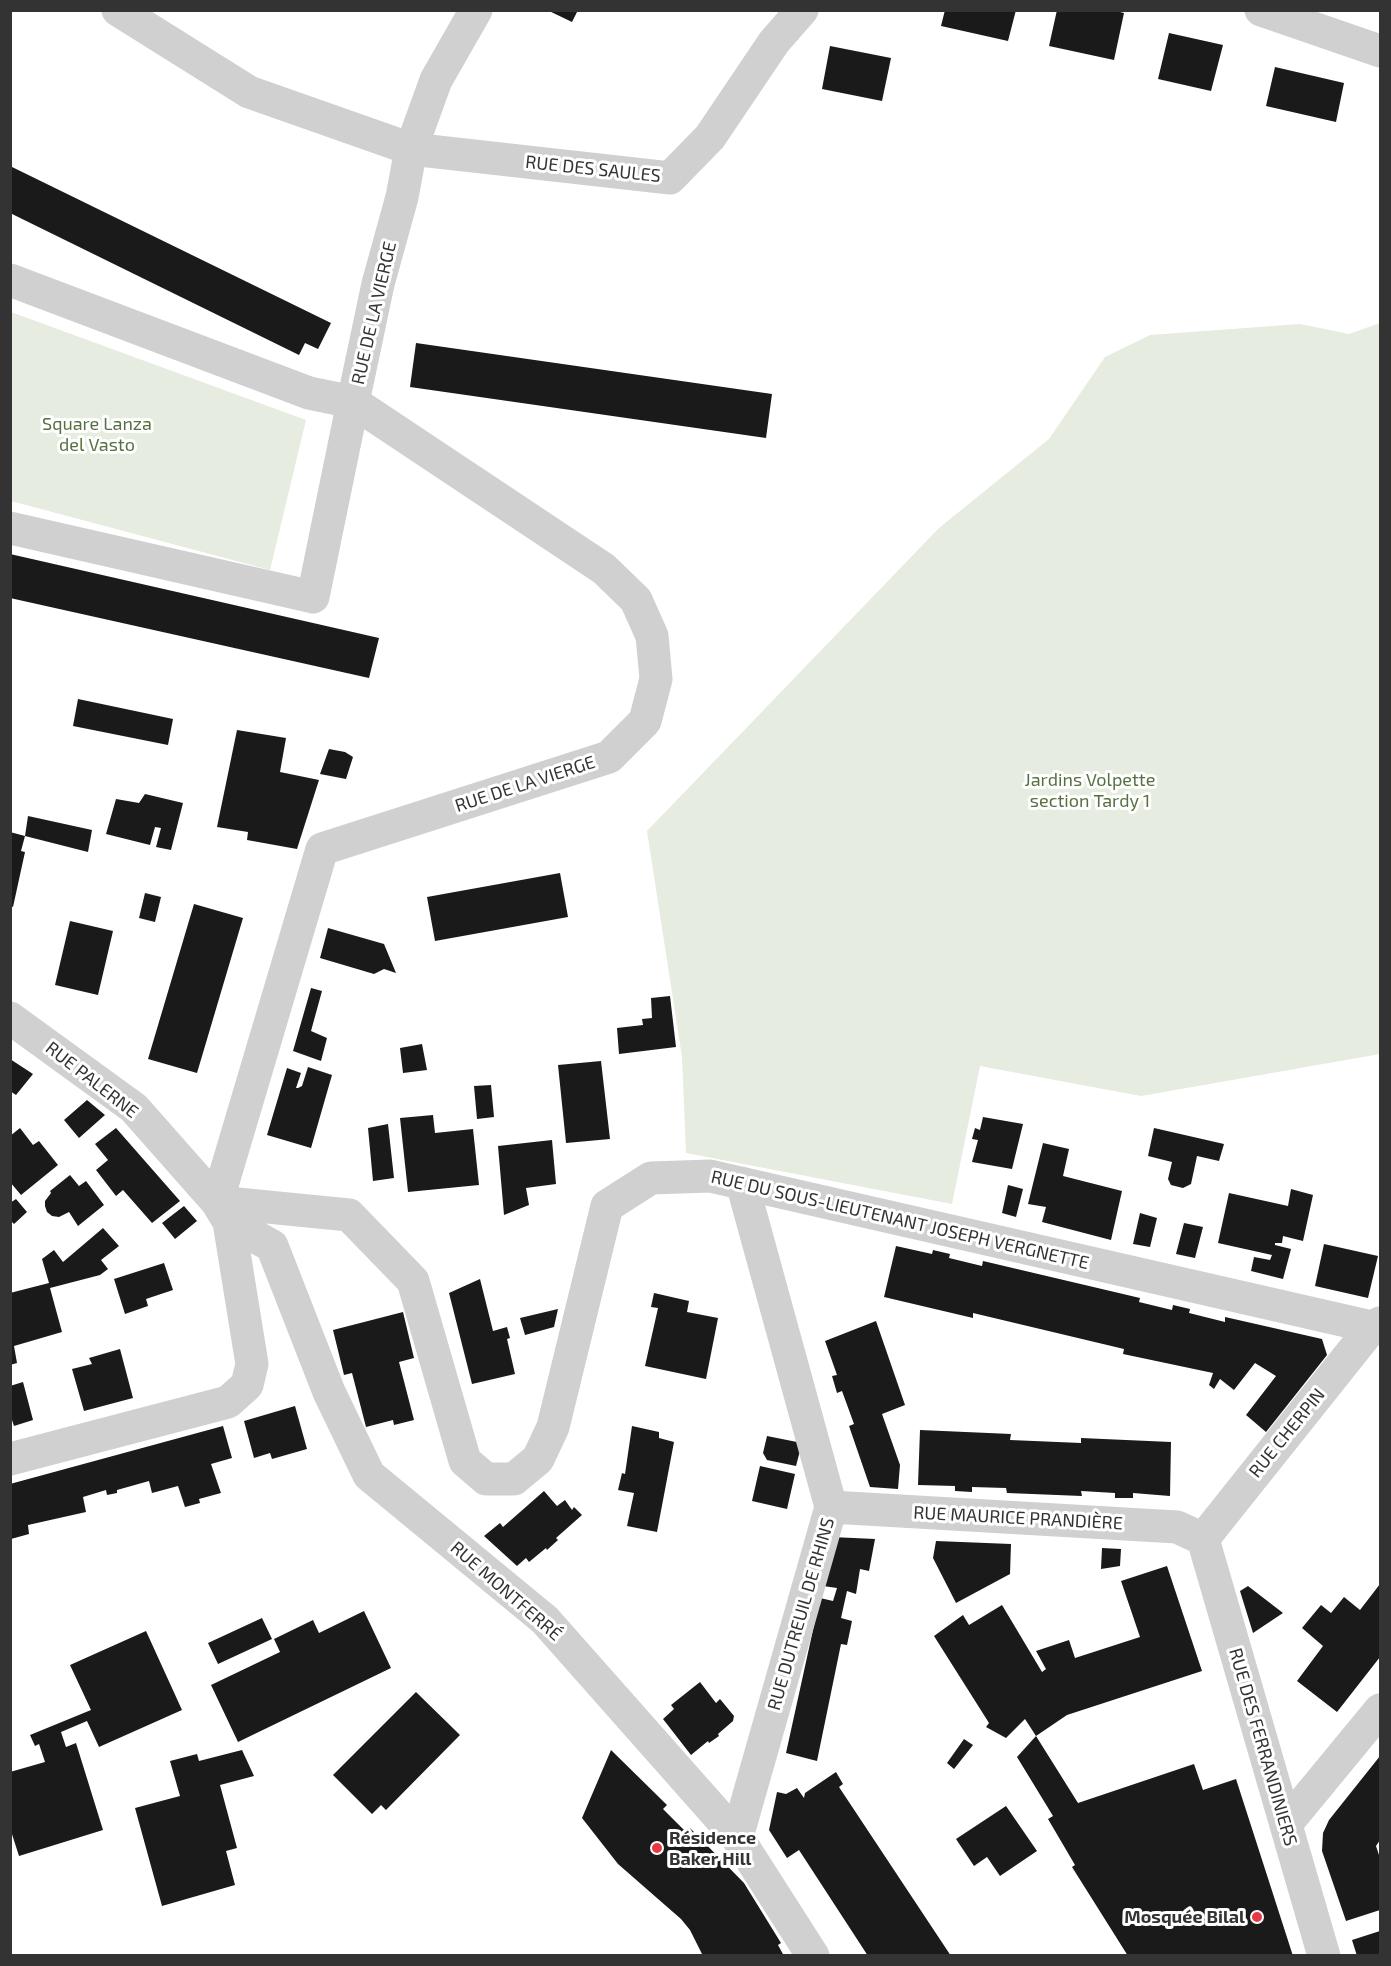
<!DOCTYPE html>
<html>
<head>
<meta charset="utf-8">
<style>
	body { margin:0 }
	#map { position:relative; width:1391px; height:1966px; overflow:hidden; background:#fff; font-family:"Exo 2",sans-serif }
	canvas { display:block }
	.frame { position:absolute; inset:0; border:12px solid #333; pointer-events:none }
</style>
</head>
<body>
<div id="map">
<canvas width="1391" height="1966"></canvas>
<div class="frame"></div>
</div>
<script>
const g = document.querySelector('canvas').getContext('2d');
g.lineJoin = 'round';
function fillPath(path, color) {
  g.fillStyle = color;
  g.fill(path, 'evenodd');
}
function poly(rows) {
  const path = new Path2D();
  for (const r of rows) {
    path.moveTo(r[0], r[1]);
    for (let i = 2; i < r.length; i += 2) path.lineTo(r[i], r[i + 1]);
  }
  return path;
}
function stroke(path, color, width, dash) {
  g.strokeStyle = color;
  g.lineWidth = width;
  g.lineCap = dash ? 'butt' : 'round';
  g.setLineDash(dash || []);
  g.stroke(path);
}
function label(font, color, halo, rows, align = 'center') {
  g.font = font + ' "Exo 2",sans-serif';
  g.lineWidth = 6;
  g.setLineDash([]);
  g.textBaseline = 'middle';
  g.strokeStyle = halo;
  g.fillStyle = color;
  for (const [text, x, y, turn = 0] of rows) {
    g.save();
    g.translate(x, y);
    g.rotate((+turn || 0) * Math.PI / 180);
    g.textAlign = isNaN(turn) ? turn : align;
    if (halo) g.strokeText(text, 0, 0);
    g.fillText(text, 0, 0);
    g.restore();
  }
}
fillPath(poly([
	[11,312,306,420,270,570,11,501],
	[1380,323,1380,1054,1141,1096,980,1066,952,1204,686,1153,682,1057,647,831,939,528,1049,439,1105,357,1150,335,1300,324,1349,334]
]), '#e6ecdf');
fillPath(poly([
	[547,10,578,10,572,22],
	[945,10,1016,10,1008,41,941,26],
	[1057,10,1112,10,1124,13,1114,60,1049,46],
	[1169,33,1223,45,1211,91,1158,79],
	[830,46,891,58,882,101,822,89],
	[1275,67,1344,83,1336,122,1266,106],
	[10,166,331,323,318,349,305,343,299,355,10,213],
	[416,343,772,394,766,438,410,387],
	[10,554,379,638,369,678,10,598],
	[78,699,173,719,168,745,73,726],
	[237,730,286,738,280,772,319,780,297,849,247,840,248,832,217,827],
	[329,749,345,752,353,757,346,779,320,774],
	[145,794,183,803,171,850,156,847,161,828,155,827,150,845,106,834,116,799,139,803],
	[28,816,92,830,88,852,25,836],
	[10,832,25,836,21,851,25,852,13,907,10,906],
	[560,873,568,917,435,941,427,897],
	[145,893,161,897,155,922,139,918],
	[194,904,243,918,197,1073,148,1059],
	[70,921,113,931,98,995,55,985],
	[328,928,384,944,396,973,384,969,374,974,320,958],
	[311,988,322,991,311,1031,327,1038,321,1061,293,1051],
	[670,996,676,1047,619,1054,617,1028,643,1025,642,1019,652,1018,651,998],
	[422,1044,427,1070,403,1073,400,1048],
	[10,1059,33,1074,16,1095,10,1091],
	[601,1061,610,1139,566,1143,558,1065],
	[308,1067,332,1075,311,1148,267,1135,287,1068,301,1073,296,1088,298,1088,302,1086],
	[491,1085,494,1117,477,1119,474,1086],
	[87,1100,105,1115,79,1138,64,1120],
	[433,1115,435,1133,473,1129,479,1185,408,1192,400,1118],
	[983,1117,1023,1124,1012,1169,972,1162,978,1140,972,1139,975,1128,980,1130],
	[388,1124,394,1178,373,1181,368,1128],
	[20,1128,33,1145,39,1141,58,1165,21,1195,10,1182,10,1136],
	[116,1128,180,1201,152,1223,123,1190,116,1196,96,1170,108,1160,95,1144],
	[1154,1128,1224,1144,1219,1161,1197,1156,1191,1184,1183,1188,1171,1185,1168,1179,1172,1162,1148,1156],
	[552,1140,556,1184,526,1188,529,1205,504,1215,498,1146],
	[1043,1143,1069,1149,1063,1176,1122,1191,1111,1240,1042,1222,1046,1207,1028,1204],
	[70,1175,79,1186,86,1181,104,1205,78,1226,69,1212,59,1217,52,1216,47,1212,45,1206,45,1201,51,1193,50,1191],
	[1008,1185,1023,1189,1016,1217,1002,1213],
	[1291,1189,1313,1195,1303,1241,1283,1236,1282,1243,1275,1243,1275,1245,1291,1249,1283,1279,1251,1271,1254,1257,1270,1260,1272,1255,1218,1243,1229,1193,1288,1206],
	[16,1199,27,1212,14,1224,10,1220,10,1203],
	[184,1206,197,1221,175,1239,162,1223],
	[1140,1213,1157,1218,1150,1247,1133,1244],
	[1184,1223,1203,1227,1195,1258,1176,1254],
	[103,1228,119,1246,101,1260,108,1269,100,1275,50,1288,62,1332,14,1346,17,1363,10,1365,10,1293,49,1283,42,1259,54,1250,63,1262],
	[1324,1244,1378,1256,1368,1298,1315,1286],
	[896,1246,932,1254,933,1250,950,1254,949,1258,982,1266,983,1261,1140,1298,1139,1302,1172,1310,1173,1305,1190,1309,1189,1313,1225,1322,1225,1317,1322,1339,1327,1355,1266,1432,1246,1415,1276,1376,1255,1363,1234,1390,1220,1379,1214,1389,1209,1385,1213,1373,1123,1354,1124,1349,973,1313,973,1318,884,1297],
	[164,1263,173,1290,146,1299,148,1306,125,1314,114,1279],
	[480,1279,493,1331,507,1327,510,1338,507,1339,515,1374,472,1384,449,1293],
	[654,1293,689,1301,687,1312,718,1318,706,1379,645,1366,658,1308,651,1307],
	[558,1309,554,1327,525,1335,520,1318],
	[403,1312,414,1358,399,1362,414,1420,394,1425,393,1420,366,1427,352,1373,344,1375,333,1330],
	[876,1321,905,1405,882,1414,900,1465,898,1489,870,1487,849,1426,854,1424,842,1391,837,1393,832,1376,837,1375,825,1341],
	[120,1349,133,1398,84,1411,72,1369,92,1364,89,1358],
	[23,1382,33,1420,14,1426,10,1414,10,1386],
	[295,1406,307,1449,272,1459,270,1453,254,1458,244,1421],
	[223,1426,232,1458,211,1464,221,1493,199,1499,200,1503,185,1507,178,1486,152,1493,149,1481,117,1490,117,1493,107,1495,106,1490,83,1497,86,1512,28,1525,29,1534,11,1539,10,1484],
	[632,1426,659,1432,659,1438,674,1442,657,1532,627,1526,634,1493,618,1490,622,1473,625,1474],
	[920,1430,1011,1434,1010,1440,1081,1443,1081,1438,1171,1442,1170,1496,1133,1493,1133,1498,1115,1498,1115,1493,1081,1491,1082,1496,1007,1493,1006,1488,972,1487,972,1492,955,1491,955,1486,918,1485],
	[767,1436,802,1443,796,1466,767,1460,763,1453],
	[760,1466,795,1474,787,1509,752,1501],
	[544,1491,557,1506,565,1500,572,1510,574,1507,582,1515,556,1538,558,1540,547,1550,546,1548,529,1562,526,1558,517,1566,484,1536,500,1523,503,1527],
	[832,1537,875,1539,869,1571,860,1569,856,1594,847,1591,841,1618,852,1621,847,1645,841,1644,817,1761,786,1753,820,1598,833,1601,837,1588,823,1586],
	[936,1541,1011,1544,1010,1574,956,1603,933,1558],
	[1102,1548,1121,1549,1120,1566,1101,1569],
	[1167,1566,1202,1671,1067,1715,1036,1736,1078,1803,1194,1764,1203,1790,1236,1779,1293,1956,1128,1956,1072,1867,1075,1865,1048,1819,1053,1816,1017,1757,1036,1736,1025,1719,1006,1738,986,1727,989,1723,934,1636,963,1615,969,1625,1002,1605,1042,1672,1046,1669,1036,1651,1069,1640,1075,1658,1140,1637,1121,1581],
	[1380,1584,1380,1657,1337,1712,1297,1681,1323,1646,1302,1628,1321,1605,1331,1613,1344,1597,1360,1610],
	[1248,1586,1283,1613,1253,1633,1240,1591],
	[364,1611,391,1668,238,1742,211,1685,280,1652,274,1639,313,1620,319,1633],
	[262,1618,272,1639,218,1664,208,1643],
	[146,1631,182,1710,99,1747,87,1721,61,1732,66,1747,76,1743,103,1830,19,1856,10,1828,10,1772,45,1762,39,1744,35,1746,30,1735,91,1710,70,1665],
	[700,1682,716,1703,720,1699,734,1716,733,1721,718,1734,719,1736,709,1743,708,1741,691,1755,663,1719,674,1709,671,1705],
	[416,1692,460,1735,386,1810,381,1805,372,1814,333,1775],
	[964,1739,973,1745,954,1769,947,1763],
	[242,1750,254,1776,220,1785,237,1848,226,1851,235,1885,162,1906,135,1808,180,1796,170,1761,197,1754,199,1761],
	[611,1750,667,1805,663,1809,686,1832,690,1828,744,1883,781,1943,778,1945,784,1956,703,1956,690,1930,681,1919,618,1864,582,1818],
	[1380,1756,1380,1840,1376,1846,1380,1858,1380,1910,1346,1921,1322,1851,1323,1833,1329,1820],
	[836,1772,843,1784,839,1787,951,1956,868,1956,799,1850,787,1858,769,1830,777,1792,786,1794,797,1788,804,1798,805,1793],
	[1006,1806,1037,1851,1000,1876,987,1857,974,1866,956,1839],
	[1380,1931,1380,1956,1357,1956,1352,1940]
]), '#1a1a1a');
stroke(poly([
	[118,10,249,92,411,149,670,178,710,137,774,42,802,10],
	[1261,10,1380,51],
	[10,280,309,393,353,402,313,597,10,528],
	[10,1018,134,1108,217,1202,229,1222,252,1364,247,1385,228,1402,10,1459],
	[217,1202,322,849,609,757,645,721,656,679,652,636,636,600,604,569,353,402,378,284,402,197,411,149,436,80,476,10],
	[217,1202,349,1215,413,1281,465,1461,486,1479,514,1479,538,1459,553,1427,607,1206,651,1178,710,1176,1372,1327,1380,1323],
	[229,1222,272,1246,329,1392,369,1475,545,1620,737,1837,813,1956],
	[831,1507,1177,1527,1203,1539],
	[1203,1539,1324,1956],
	[1203,1539,1372,1327],
	[1286,1824,1380,1710],
	[737,1837,831,1507,742,1183]
]), '#d0d0d0', 33);
for (const [x, y, r, color] of [
	[657,1848,6,"#e63946"],
	[1257,1917,6,"#e63946"]
]) {
  const dot = new Path2D();
  dot.arc(x, y, r, 0, 2 * Math.PI);
  g.fillStyle = color;
  g.fill(dot);
  stroke(dot, '#fff', 2);
}
label('18px', '#333', '#fff', [
	["RUE DES SAULES",593,169,6],
	["RUE DE LA VIERGE",374,313,-77],
	["RUE DE LA VIERGE",525,784,-18],
	["RUE PALERNE",92,1080,38],
	["RUE DU SOUS-LIEUTENANT JOSEPH VERGNETTE",900,1220,13],
	["RUE CHERPIN",1287,1433,-51],
	["RUE MAURICE PRANDIÈRE",1018,1518,3],
	["RUE MONTFERRÉ",506,1591,41],
	["RUE DUTREUIL DE RHINS",801,1614,-74],
	["RUE DES FERRANDINIERS",1263,1747,74]
]);
label('18px', '#56703f', '#fff', [
	["Square Lanza",97,424],
	["del Vasto",97,445],
	["Jardins Volpette",1090,780],
	["section Tardy 1",1090,801]
]);
label('bold 18px', '#333', '#fff', [
	["Résidence",669,1838],
	["Baker Hill",669,1859],
	["Mosquée Bilal",1245,1917,"right"]
], 'left');
</script>
</body>
</html>
